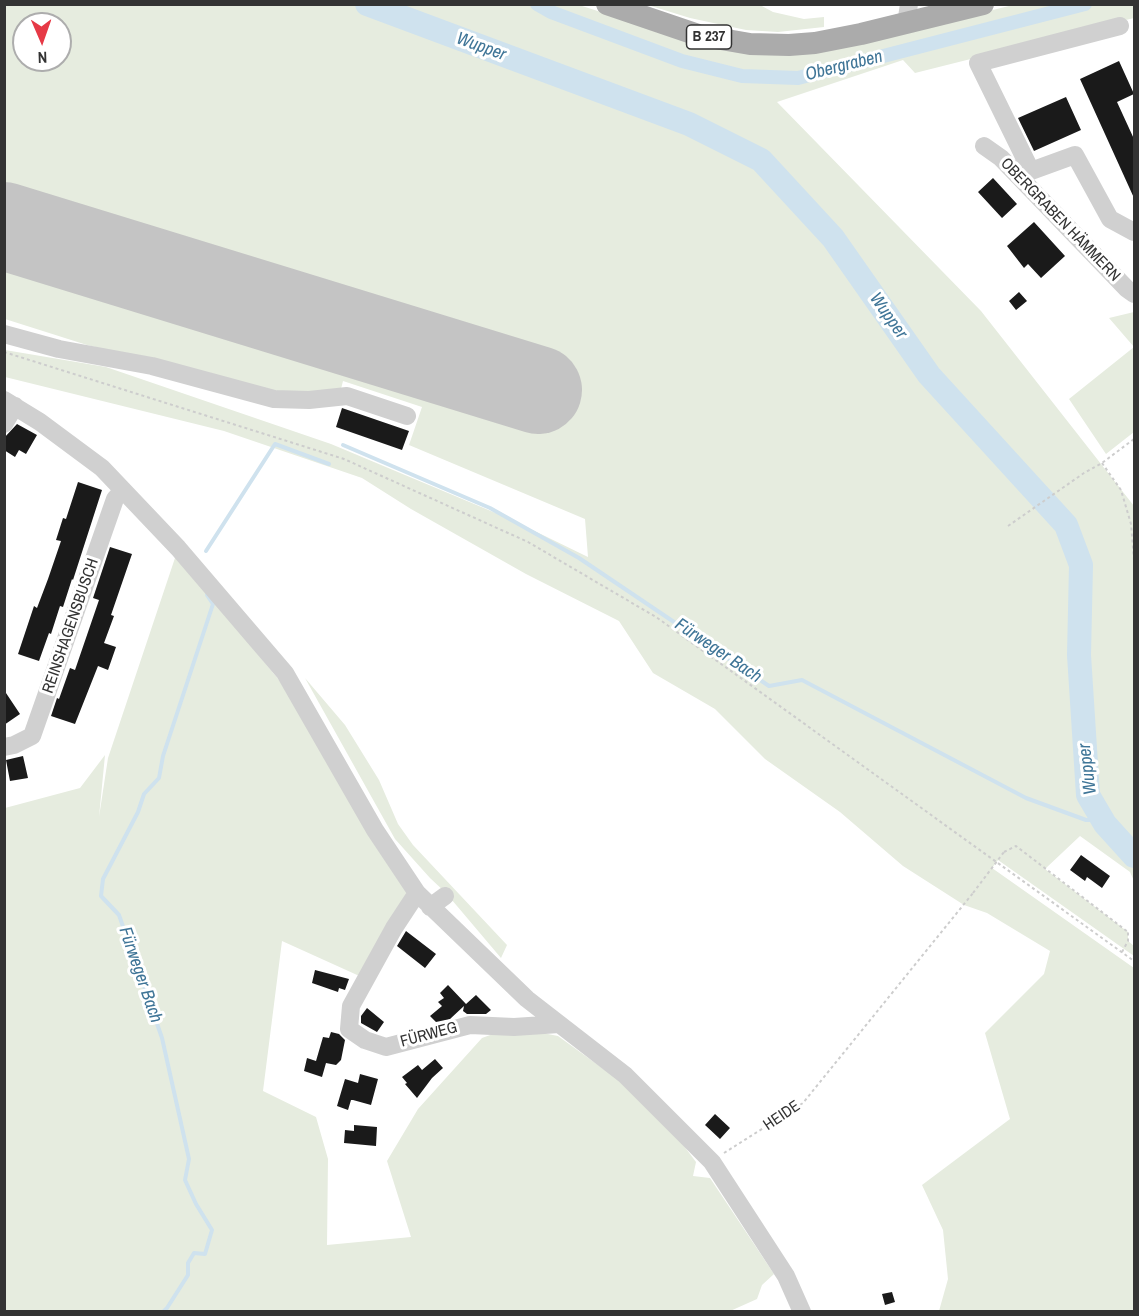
<!DOCTYPE html>
<html>
<head>
<meta charset="utf-8">
<style>
	body { margin:0 }
	#map { position:relative; width:1139px; height:1316px; overflow:hidden; background:#fff; font-family:"Archivo Narrow",sans-serif }
	canvas { display:block }
	.frame { position:absolute; inset:0; border:6px solid #333; pointer-events:none }
	.north { position:absolute; left:12px; top:12px; width:60px; height:60px; box-sizing:border-box; background:#fff; border:2px solid #adadad; border-radius:50%; rotate:178deg; font-size:16px; font-weight:700; line-height:24px; text-align:center; color:#333 }
	.north::after { content:''; display:block; margin:auto; width:21px; height:27px; background:#e63946; clip-path:polygon(50% 0,100% 100%,50% 72%,0 100%) }
</style>
</head>
<body>
<div id="map">
<canvas width="1139" height="1316"></canvas>
<div class="frame"></div>
<div class="north">N</div>
</div>
<script>
const g = document.querySelector('canvas').getContext('2d');
g.lineJoin = 'round';
function fillPath(path, color) {
  g.fillStyle = color;
  g.fill(path, 'evenodd');
}
function poly(rows) {
  const path = new Path2D();
  for (const r of rows) {
    path.moveTo(r[0], r[1]);
    for (let i = 2; i < r.length; i += 2) path.lineTo(r[i], r[i + 1]);
  }
  return path;
}
function stroke(path, color, width, dash) {
  g.strokeStyle = color;
  g.lineWidth = width;
  g.lineCap = dash ? 'butt' : 'round';
  g.setLineDash(dash || []);
  g.stroke(path);
}
function label(font, color, halo, rows, align = 'center') {
  g.font = font + ' "Archivo Narrow",sans-serif';
  g.lineWidth = 6;
  g.setLineDash([]);
  g.textBaseline = 'middle';
  g.strokeStyle = halo;
  g.fillStyle = color;
  for (const [text, x, y, turn = 0] of rows) {
    g.save();
    g.translate(x, y);
    g.rotate((+turn || 0) * Math.PI / 180);
    g.textAlign = isNaN(turn) ? turn : align;
    if (halo) g.strokeText(text, 0, 0);
    g.fillText(text, 0, 0);
    g.restore();
  }
}
fillPath(poly([
	[5,5,579,5,688,40,908,31,1013,5,1134,5,1134,18,915,73,903,60,777,102,981,311,1134,506,1134,881,1130,872,1080,836,1045,869,1128,932,1128,941,1134,946,1134,956,998,860,992,868,1134,968,1134,1311,939,1311,948,1279,943,1230,922,1185,1010,1119,985,1033,1044,974,1050,951,987,913,964,905,903,866,840,812,765,759,715,709,653,673,619,621,526,574,411,509,362,478,224,431,5,377,5,350,106,367,331,444,510,519,588,557,585,519,409,445,422,407,343,381,341,389,298,396,87,345,5,319],
	[24,24,60,24,60,60,24,60],
	[648,5,760,5,773,12,804,19,824,17,824,27,778,32,746,30,690,18],
	[1134,312,1134,432,1106,454,1069,399,1134,347,1109,318],
	[176,555,279,680,410,894,366,979,282,941,263,1091,316,1117,328,1159,327,1245,411,1237,387,1161,418,1109,482,1038,512,1027,558,1036,620,1081,678,1138,696,1162,693,1176,710,1178,774,1274,762,1285,757,1299,728,1312,5,1311,5,808,80,788,105,755,99,817,108,758],
	[305,678,345,725,379,780,398,824,413,845,507,945,501,958,446,893,430,878,395,839]
]), '#e6ecdf');
stroke(poly([
	[343,445,490,508,579,558,769,686,802,680,1026,798,1086,820,1102,820],
	[206,551,275,444,329,464],
	[163,1312,167,1308,188,1275,188,1263,194,1253,205,1254,212,1230,196,1204,185,1180,189,1159,162,1038,119,915,101,896,103,879,138,812,144,794,159,778,163,756,213,604,207,595]
]), '#cfe2ee', 4);
stroke(poly([
	[537,4,551,12,682,61,742,76,798,78,1085,4]
]), '#cfe2ee', 14);
stroke(poly([
	[367,4,689,124,761,160,833,238,929,375,1066,525,1081,565,1079,655,1088,795,1105,824,1134,856]
]), '#cfe2ee', 24);
stroke(poly([
	[4,226,538,390]
]), '#c4c4c4', 88);
fillPath(poly([
	[1119,61,1134,94,1117,102,1134,139,1134,198,1080,79],
	[1066,97,1081,130,1034,151,1018,118],
	[993,178,1017,204,1002,218,978,192],
	[1034,222,1065,256,1041,278,1028,264,1024,268,1007,246],
	[1019,292,1027,301,1016,310,1009,301],
	[342,408,409,431,402,450,336,427],
	[17,424,37,435,26,454,19,450,15,457,4,450,4,438],
	[78,482,102,490,73,580,72,579,63,607,60,606,51,634,49,633,39,661,18,654,34,606,37,608,48,579,61,541,56,540,63,518,66,519],
	[110,547,132,554,111,615,114,616,104,643,116,647,108,670,98,666,75,724,51,716,57,698,59,699,70,668,75,670,99,600,93,598],
	[4,690,20,714,4,725],
	[23,756,28,778,10,781,6,760],
	[1081,855,1110,876,1102,888,1087,877,1085,881,1070,870],
	[406,931,436,954,425,968,397,946],
	[315,970,349,979,345,990,339,988,338,992,312,983],
	[448,985,466,1004,476,995,491,1010,486,1014,467,1014,463,1011,464,1006,450,1019,436,1022,430,1016,442,1006,438,1002,444,998,440,993],
	[367,1008,384,1022,377,1032,361,1023,361,1016],
	[331,1032,339,1034,345,1040,341,1060,336,1065,326,1063,322,1077,304,1071,307,1058,316,1061,323,1037,329,1038],
	[435,1059,443,1068,432,1078,417,1098,405,1084,407,1083,402,1077,418,1065,422,1070],
	[360,1074,378,1079,371,1105,353,1100,351,1100,348,1110,337,1106,345,1079,358,1083],
	[715,1114,730,1128,720,1139,705,1125],
	[354,1125,377,1127,376,1146,344,1143,345,1130,354,1131],
	[892,1292,895,1302,885,1305,882,1294]
]), '#1a1a1a');
stroke(poly([
	[4,352,344,459,528,542,656,617,1134,961],
	[1102,463,1121,490,1131,524,1134,560],
	[1008,526,1084,473,1102,463,1134,439],
	[1004,852,1016,846,1128,932],
	[1122,952,1128,941,1128,932],
	[724,1153,803,1103,973,893]
]), '#cdcdcd', 2, [3, 3]);
stroke(poly([
	[906,24,909,4],
	[1120,26,978,63,1031,171,1075,155,1110,219,1134,232],
	[984,146,1001,158,1127,289,1134,294],
	[4,334,59,349,152,366,274,399,309,400,347,396,407,416],
	[4,400,40,422,102,468,178,548,285,673,375,830,417,893,527,999,625,1075,712,1162,786,1276,802,1312],
	[4,424,15,406],
	[4,747,14,745,32,736,115,499,123,490],
	[417,893,394,928,351,1006,349,1029,365,1040,386,1047,470,1025,514,1027,559,1024],
	[430,907,445,896]
]), '#d0d0d0', 18);
stroke(poly([
	[607,4,698,35,750,44,789,45,815,43,861,34,983,4]
]), '#ababab', 22);
stroke(poly([
	[973,893,1004,852]
]), '#cdcdcd', 2, [3, 3]);
for (const [x, y, w] of [
	[709,37,45]
]) {
  const box = new Path2D();
  box.roundRect(x - w / 2, y - 12, w, 24, 4.5);
  g.fillStyle = '#fff';
  g.fill(box);
  stroke(box, '#333', 1.5);
}
label('bold 15px', '#333', null, [
	["B 237",709,37]
]);
label('16px', '#333', '#fff', [
	["OBERGRABEN HÄMMERN",1060,220,46],
	["REINSHAGENSBUSCH",71,626,-71],
	["FÜRWEG",429,1035,-15],
	["HEIDE",782,1116,-34]
]);
label('italic 18px', '#3f7597', '#fff', [
	["Wupper",481,47,20],
	["Obergraben",844,66,-14],
	["Wupper",888,316,55],
	["Fürweger Bach",718,651,34],
	["Wupper",1088,769,-97],
	["Fürweger Bach",140,975,71]
]);
</script>
</body>
</html>
